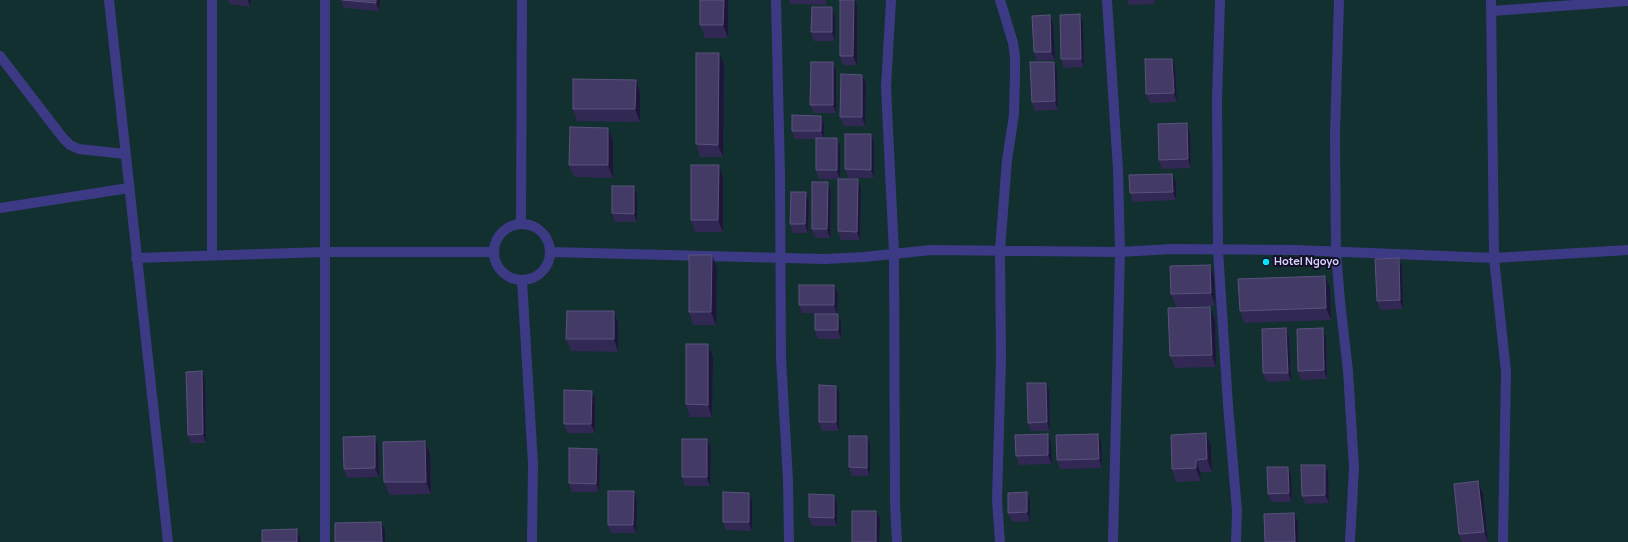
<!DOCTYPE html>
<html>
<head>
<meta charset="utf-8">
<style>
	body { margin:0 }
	canvas { display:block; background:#130f26 }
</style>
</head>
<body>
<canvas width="1628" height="542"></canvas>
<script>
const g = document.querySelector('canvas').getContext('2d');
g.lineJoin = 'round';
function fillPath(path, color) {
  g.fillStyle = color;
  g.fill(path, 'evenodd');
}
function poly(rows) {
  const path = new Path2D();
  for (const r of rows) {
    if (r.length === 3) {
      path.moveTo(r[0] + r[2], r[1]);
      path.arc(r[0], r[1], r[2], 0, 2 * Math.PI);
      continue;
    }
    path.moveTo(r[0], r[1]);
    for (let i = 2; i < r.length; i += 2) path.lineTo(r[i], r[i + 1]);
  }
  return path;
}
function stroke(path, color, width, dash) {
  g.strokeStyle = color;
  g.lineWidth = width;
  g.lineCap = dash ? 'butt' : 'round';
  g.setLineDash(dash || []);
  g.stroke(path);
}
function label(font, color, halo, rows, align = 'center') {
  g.font = font + ' Manrope,sans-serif';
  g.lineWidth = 4;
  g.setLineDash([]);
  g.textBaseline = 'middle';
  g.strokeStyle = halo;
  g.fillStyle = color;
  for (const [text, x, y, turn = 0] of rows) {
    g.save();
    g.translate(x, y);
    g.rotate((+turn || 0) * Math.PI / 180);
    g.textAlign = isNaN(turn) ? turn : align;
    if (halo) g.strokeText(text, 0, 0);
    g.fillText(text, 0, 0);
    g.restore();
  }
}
fillPath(poly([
	[0,0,1628,0,1628,542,0,542]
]), '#12302f');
stroke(poly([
	[109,0,168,542],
	[212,0,212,255],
	[325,0,325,542],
	[776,0,780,173,781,358,788,480,789,542],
	[891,0,886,87,894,253,895,502,897,542],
	[1107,0,1118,170,1120,252,1113,542],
	[1220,0,1217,101,1218,250,1228,405,1237,511,1236,542],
	[1339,0,1335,134,1336,252,1340,301,1348,371,1354,467,1350,542],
	[1491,0,1494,258,1506,372,1503,542],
	[1492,11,1628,1],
	[0,56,63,138,70,145,79,149,125,154],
	[0,208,129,188],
	[521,224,522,0],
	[522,252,28],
	[550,252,825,259,864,257,931,250,1120,252,1172,249,1296,250,1494,258,1628,250],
	[136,258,325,252,494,252],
	[522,280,533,464,532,542],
	[1000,542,997,500,1001,359,1000,250,1007,160,1014,115,1015,74,1015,57,1013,43,1000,0]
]), '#3d3a85', 10);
fillPath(poly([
	[228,0,251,0,250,7,230,4],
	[341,0,380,0,379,11,344,8],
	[700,0,728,0,728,38,705,38,700,25],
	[789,0,826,0,826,5,790,4],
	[854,0,855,0,857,4,857,65,843,65,840,56],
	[1127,0,1154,0,1154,4,1129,5],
	[1050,15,1053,24,1055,60,1037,61,1034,52],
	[835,16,835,41,814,41,811,32],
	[1083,23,1084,67,1064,68,1061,59],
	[1172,59,1175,67,1177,102,1150,103,1146,94],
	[724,65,723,157,700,157,696,144],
	[1057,70,1058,110,1035,111,1032,102],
	[836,71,836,113,814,113,810,105],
	[862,75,866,83,865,126,844,126,840,117],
	[636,80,640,92,640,122,577,121,573,109],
	[821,116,824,124,824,138,837,138,840,147,840,179,819,179,816,170,816,139,795,139,792,131],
	[1190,132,1191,168,1162,169,1159,160],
	[871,134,874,143,874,178,848,178,845,169],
	[613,140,613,178,574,177,569,165],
	[723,178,723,232,695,232,691,220],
	[828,182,831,191,830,238,815,238,812,229],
	[1176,183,1176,200,1133,202,1130,193],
	[634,186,637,195,637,222,615,222,612,213],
	[861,188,860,240,841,240,838,231],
	[809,201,808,233,793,233,790,224],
	[1210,265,1214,277,1215,306,1176,307,1171,294],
	[1402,267,1403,309,1380,310,1377,301],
	[717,268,716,325,693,325,689,312],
	[834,285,838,294,837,314,802,313,799,305],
	[1330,288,1331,320,1244,323,1240,311],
	[1210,307,1215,319,1216,367,1175,368,1170,356],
	[841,323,841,339,818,339,815,330],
	[618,324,618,352,571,351,566,339],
	[1286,328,1289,337,1291,381,1267,382,1263,373],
	[1323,328,1326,337,1327,379,1301,380,1298,371],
	[708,344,713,357,712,417,690,417,686,404],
	[202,371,205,380,206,443,191,443,188,435],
	[1049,391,1050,431,1031,431,1028,423],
	[839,394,839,431,822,431,819,422],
	[595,399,595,433,567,433,564,424],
	[1098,434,1101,442,1102,468,1060,469,1057,460],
	[707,439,711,448,710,486,685,486,682,477],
	[425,441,430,454,431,494,389,495,384,482],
	[1051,442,1052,464,1019,465,1016,456],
	[378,445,379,477,347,478,344,469],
	[870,445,870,476,852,476,849,467],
	[1211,446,1212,472,1200,472,1201,481,1176,482,1172,469],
	[600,457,599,492,572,492,569,483],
	[1288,467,1291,475,1292,502,1272,502,1268,494],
	[1328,473,1329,503,1305,504,1302,496],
	[1478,481,1483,494,1488,542,1462,542,1459,534],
	[634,491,637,500,636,533,611,533,608,525],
	[749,493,752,501,752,531,726,530,723,522],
	[1030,501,1030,521,1012,522,1008,513],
	[837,503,837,526,812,526,809,517]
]), '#312854');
fillPath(poly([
	[248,0,251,0,250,7],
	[376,0,380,0,379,11,376,3],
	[724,0,728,0,728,38,723,25],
	[854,0,855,0,857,4,857,65,853,56],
	[832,7,835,16,835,41,832,32],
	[1080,14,1083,23,1084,67,1081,59],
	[1050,15,1053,24,1055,60,1051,52],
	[719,53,724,65,723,157,718,145],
	[1172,59,1175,67,1177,102,1174,93],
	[833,62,836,71,836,113,833,105],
	[1054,62,1057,70,1058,110,1055,101],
	[862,75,866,83,865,126,862,117],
	[636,80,640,92,640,122,635,109],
	[821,116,824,124,824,140,821,131],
	[1187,123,1190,132,1191,168,1188,159],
	[608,128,613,140,613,178,608,165],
	[871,134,874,143,874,178,871,170],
	[837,138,840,147,840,179,837,170],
	[719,165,723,178,723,232,718,220],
	[1172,174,1176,183,1176,200,1173,192],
	[858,179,861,188,860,240,857,232],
	[828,182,831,191,830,238,827,229],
	[634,186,637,195,637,222,634,214],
	[806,192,809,201,808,233,805,224],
	[712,255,717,268,716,325,711,312],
	[1399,258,1402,267,1403,309,1400,300],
	[1210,265,1214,277,1215,306,1211,293],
	[1325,276,1330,288,1331,320,1326,308],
	[834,285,838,294,837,314,834,305],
	[1210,307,1215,319,1216,367,1212,355],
	[614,311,618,324,618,352,614,339],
	[838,314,841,323,841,339,838,330],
	[1286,328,1289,337,1291,381,1288,373],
	[1323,328,1326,337,1327,379,1324,370],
	[708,344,713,357,712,417,708,405],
	[202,371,205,380,206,443,203,434],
	[1046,383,1049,391,1050,431,1047,422],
	[836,386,839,394,839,431,836,422],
	[592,391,595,399,595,433,591,424],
	[1206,433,1211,446,1212,472,1207,459],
	[1048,434,1051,442,1052,464,1048,455],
	[1098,434,1101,442,1102,468,1099,459],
	[375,436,378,445,379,477,375,468],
	[867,436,870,445,870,476,867,468],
	[707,439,711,448,710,486,707,477],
	[425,441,430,454,431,494,426,482],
	[597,449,600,457,599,492,596,484],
	[1196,460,1200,472,1201,481,1196,468],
	[1325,465,1328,473,1329,503,1325,495],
	[1288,467,1291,475,1292,502,1289,493],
	[1478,481,1483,494,1488,542,1484,532],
	[634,491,637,500,636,533,633,525],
	[1027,492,1030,501,1030,521,1027,512],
	[749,493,752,501,752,531,749,522],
	[834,495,837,503,837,526,834,518],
	[876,511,880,519,879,542,876,542],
	[1294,513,1298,522,1298,542,1296,542],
	[381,522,385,531,385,542,382,542],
	[297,529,301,542,297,542]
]), '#1d163a');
const building = poly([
	[343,0,376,0,376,3,343,0],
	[700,0,724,0,723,25,700,25,700,0],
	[840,0,854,0,853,56,840,56,840,0],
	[812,7,832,7,832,32,811,32,812,7],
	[1080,14,1081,59,1061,59,1060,15,1080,14],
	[1050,15,1051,52,1034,52,1032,16,1050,15],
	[696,53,719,53,718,145,696,144,696,53],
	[1145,59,1172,59,1174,93,1146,94,1145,59],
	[811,62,833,62,833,105,810,105,811,62],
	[1030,62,1054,62,1055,101,1032,102,1030,62],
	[841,74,862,75,862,117,840,117,841,74],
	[573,79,636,80,635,109,573,109,573,79],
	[792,115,821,116,821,131,792,131,792,115],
	[1187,123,1188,159,1159,160,1158,124,1187,123],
	[570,127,608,128,608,165,569,165,570,127],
	[845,134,871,134,871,170,845,169,845,134],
	[816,138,837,138,837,170,816,170,816,138],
	[691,165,719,165,718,220,691,220,691,165],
	[1172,174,1173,192,1130,193,1129,175,1172,174],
	[838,179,858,179,857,232,838,231,838,179],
	[812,182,828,182,827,229,812,229,812,182],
	[612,186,634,186,634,214,612,213,612,186],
	[791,192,806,192,805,224,790,224,791,192],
	[689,255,712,255,711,312,689,312,689,255],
	[1399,258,1400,300,1377,301,1375,259,1399,258],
	[1210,265,1211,293,1171,294,1170,266,1210,265],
	[1325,276,1326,308,1240,311,1238,279,1325,276],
	[799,285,834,285,834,305,799,305,799,285],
	[1210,307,1212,355,1170,356,1168,308,1210,307],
	[567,311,614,311,614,339,566,339,567,311],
	[815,314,838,314,838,330,815,330,815,314],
	[1286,328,1288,373,1263,373,1262,329,1286,328],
	[1323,328,1324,370,1298,371,1297,329,1323,328],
	[686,344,708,344,708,405,686,404,686,344],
	[202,371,203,434,188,435,186,372,202,371],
	[1027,383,1046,383,1047,422,1028,423,1027,383],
	[819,385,836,386,836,422,819,422,819,385],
	[564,390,592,391,591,424,564,424,564,390],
	[1206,433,1207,459,1196,460,1196,468,1172,469,1171,435,1206,433],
	[1048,434,1048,455,1016,456,1015,435,1048,434],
	[1098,434,1099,459,1057,460,1056,435,1098,434],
	[375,436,375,468,344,469,343,437,375,436],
	[849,436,867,436,867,468,849,467,849,436],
	[682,439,707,439,707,477,682,477,682,439],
	[425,441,426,482,384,482,383,442,425,441],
	[569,448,597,449,596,484,569,483,569,448],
	[1301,465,1325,465,1325,495,1302,496,1301,465],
	[1267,467,1288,467,1289,493,1268,494,1267,467],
	[1478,481,1484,532,1459,534,1454,484,1478,481],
	[608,491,634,491,633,525,608,525,608,491],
	[723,492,749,493,749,522,723,522,723,492],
	[1027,492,1027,512,1008,513,1008,493,1027,492],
	[809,494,834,495,834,518,809,517,809,494],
	[852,511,876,511,876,542,852,542,852,511],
	[1294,513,1295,542,1265,542,1264,514,1294,513],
	[381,522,382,542,335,542,335,523,381,522],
	[297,529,297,542,262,542,262,530,297,529]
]);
fillPath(building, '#433a66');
stroke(building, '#5a527e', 1);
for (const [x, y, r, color] of [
	[1266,262,4,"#00e5ff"]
]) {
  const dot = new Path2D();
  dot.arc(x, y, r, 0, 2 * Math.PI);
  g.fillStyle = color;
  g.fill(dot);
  stroke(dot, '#130f26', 1.5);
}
label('bold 11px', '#d9d4ff', '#130f26', [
	["Hotel Ngoyo",1274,262]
], 'left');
</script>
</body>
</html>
